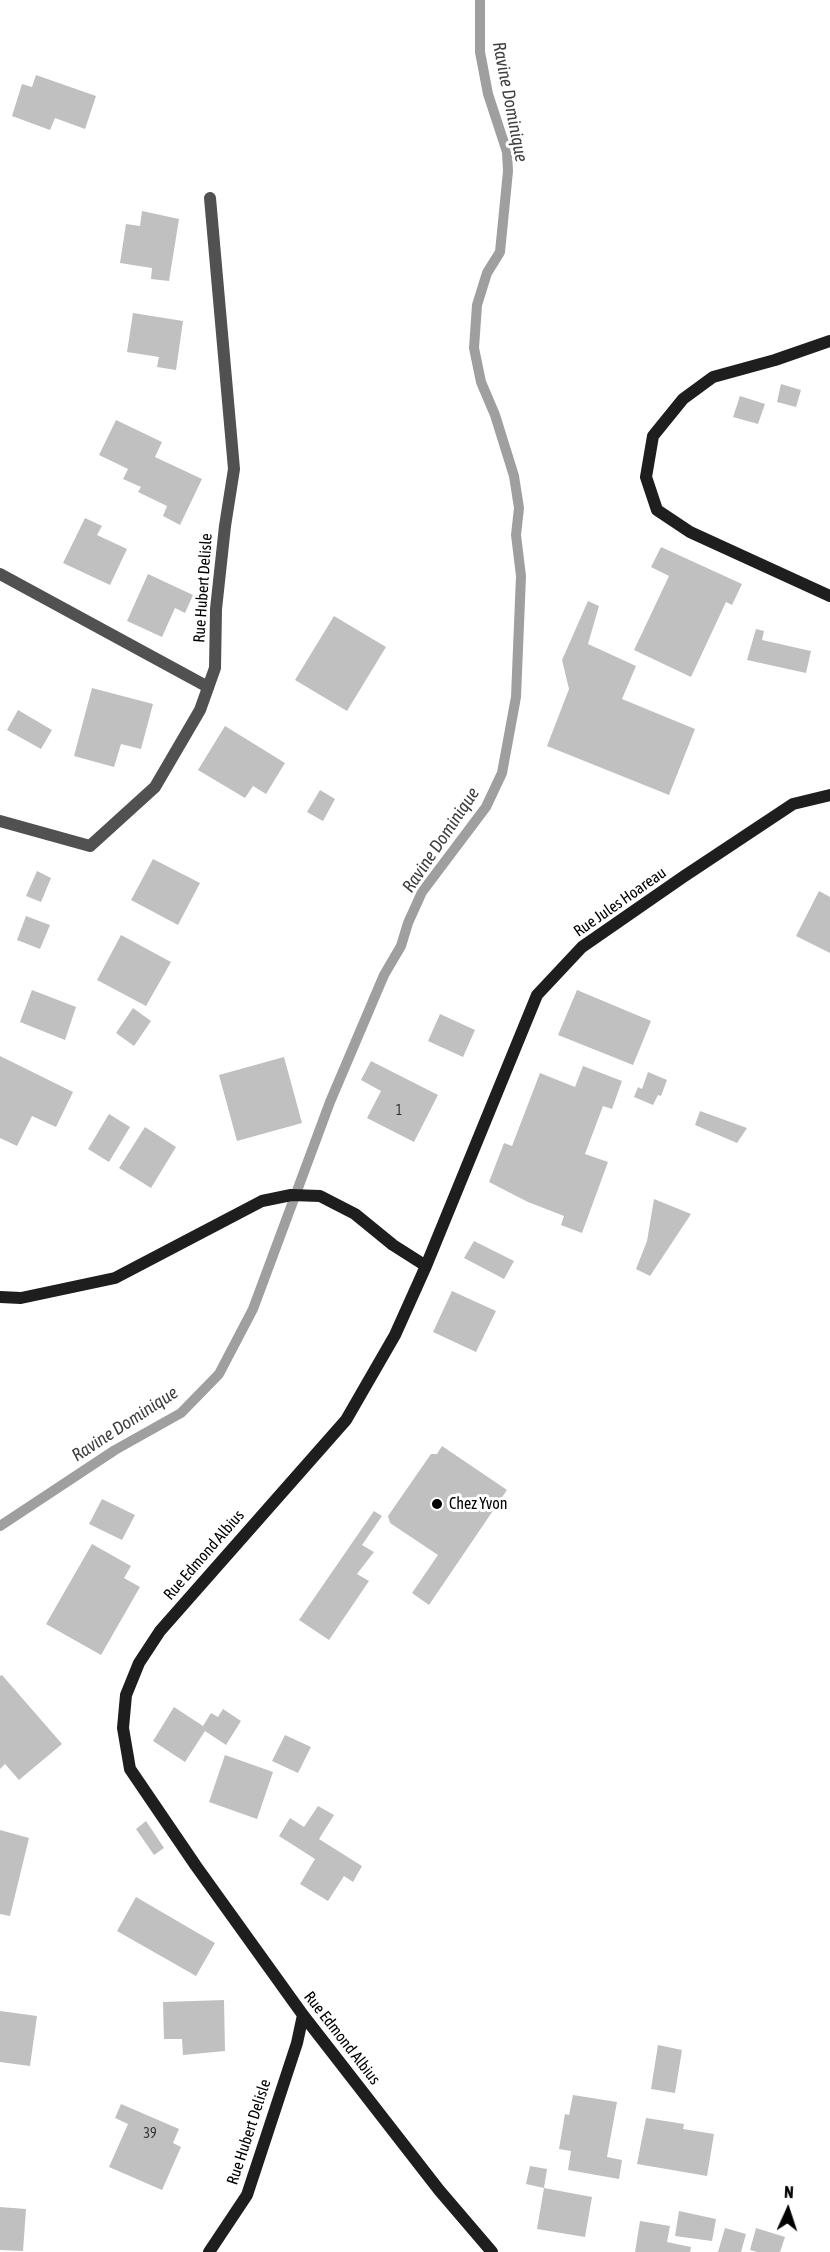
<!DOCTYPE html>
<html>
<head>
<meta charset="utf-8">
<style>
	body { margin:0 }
	#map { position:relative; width:830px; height:2252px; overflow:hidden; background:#fff; font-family:"Asap Condensed",sans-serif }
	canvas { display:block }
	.north { position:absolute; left:758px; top:2180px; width:60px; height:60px; -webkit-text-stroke:4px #fff; paint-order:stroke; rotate:3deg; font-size:16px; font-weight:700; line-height:24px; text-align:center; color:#000 }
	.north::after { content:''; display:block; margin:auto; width:21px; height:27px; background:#000; clip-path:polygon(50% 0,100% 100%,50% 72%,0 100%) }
</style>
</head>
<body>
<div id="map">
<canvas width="830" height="2252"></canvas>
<div class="north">N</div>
</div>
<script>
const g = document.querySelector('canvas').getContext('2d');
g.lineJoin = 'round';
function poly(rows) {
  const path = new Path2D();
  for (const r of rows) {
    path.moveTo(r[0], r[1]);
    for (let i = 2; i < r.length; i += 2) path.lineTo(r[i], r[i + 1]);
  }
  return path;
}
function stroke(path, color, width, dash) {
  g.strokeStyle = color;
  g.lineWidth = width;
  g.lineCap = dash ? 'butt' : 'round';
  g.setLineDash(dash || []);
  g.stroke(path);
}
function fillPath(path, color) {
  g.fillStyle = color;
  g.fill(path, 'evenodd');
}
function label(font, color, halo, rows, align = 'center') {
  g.font = font + ' "Asap Condensed",sans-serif';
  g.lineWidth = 6;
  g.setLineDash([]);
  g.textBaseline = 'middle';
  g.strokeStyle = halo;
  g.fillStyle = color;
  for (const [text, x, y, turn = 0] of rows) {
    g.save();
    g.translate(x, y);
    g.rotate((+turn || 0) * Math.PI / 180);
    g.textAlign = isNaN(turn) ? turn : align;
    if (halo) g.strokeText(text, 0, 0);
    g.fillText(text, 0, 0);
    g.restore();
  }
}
stroke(poly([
	[0,1526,115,1450,181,1413,219,1374,253,1309,330,1102,384,975,401,946,408,923,422,892,486,807,502,773,516,697,521,576,516,535,519,508,514,476,495,415,481,382,474,348,477,305,487,273,500,252,508,171,507,152,488,94,480,52,480,0]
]), '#9f9f9f', 10);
fillPath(poly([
	[36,75,96,96,85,129,55,118,50,130,12,116,22,84,32,87],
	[142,211,179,219,169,281,151,279,152,268,120,263,126,224,140,226],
	[133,313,183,321,176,370,157,367,159,357,127,352],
	[781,384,801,390,796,407,777,402],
	[740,396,765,404,758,424,733,417],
	[116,420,162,442,155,457,202,479,180,525,163,516,167,506,138,492,141,487,123,479,128,469,99,455],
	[85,518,102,526,97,535,127,549,110,585,63,563],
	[661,547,742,584,732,605,726,602,691,677,634,650,669,576,651,567],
	[148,574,193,595,185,613,175,608,162,637,127,621],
	[588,601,599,606,588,644,636,666,622,699,695,729,669,795,547,746,569,689,562,660],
	[334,616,386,647,347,711,295,680],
	[756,629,764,631,762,640,811,651,806,673,747,660],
	[92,688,153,704,141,749,121,744,114,767,74,756],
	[18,710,52,730,41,749,7,730],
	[225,726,285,763,266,794,253,786,245,798,198,770],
	[320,790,335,799,323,821,307,812],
	[153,859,200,883,178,925,131,900],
	[37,871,51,878,41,902,26,896],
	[819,891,830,897,830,953,796,936],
	[26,916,50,925,40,949,17,940],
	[121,935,171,962,146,1006,97,980],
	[32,990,76,1007,65,1040,20,1022],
	[577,990,651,1021,633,1065,558,1035],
	[133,1008,151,1021,134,1046,116,1033],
	[440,1014,475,1030,463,1057,428,1041],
	[0,1056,73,1092,56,1127,32,1116,17,1146,0,1138],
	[284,1057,302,1123,237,1141,219,1075],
	[371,1061,438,1095,414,1142,367,1118,381,1091,361,1080],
	[583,1066,622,1081,612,1109,603,1106,585,1154,608,1162,582,1233,561,1225,564,1216,528,1202,489,1182,504,1143,512,1146,540,1073,575,1087],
	[648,1072,667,1080,661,1096,658,1095,653,1105,634,1097,638,1087,642,1089],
	[700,1111,747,1128,737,1143,695,1125],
	[109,1114,130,1127,109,1162,88,1149],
	[145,1127,176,1147,151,1188,119,1168],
	[654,1199,691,1214,650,1276,636,1269,647,1241],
	[474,1241,514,1261,504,1279,464,1258],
	[452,1291,496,1311,476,1352,433,1332],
	[442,1446,507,1490,429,1605,412,1593,438,1555,390,1523,388,1516,431,1454,437,1454],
	[102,1499,135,1515,122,1540,89,1524],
	[374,1511,382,1516,362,1545,374,1552,357,1574,369,1581,329,1640,299,1620],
	[92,1544,131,1566,124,1578,140,1587,101,1655,46,1624],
	[2,1675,62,1744,19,1780,5,1764,0,1769,0,1676],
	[174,1707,203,1726,211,1713,218,1717,223,1709,241,1721,226,1745,205,1731,185,1762,153,1741],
	[285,1735,311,1747,298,1773,272,1761],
	[225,1755,273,1772,257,1819,209,1802],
	[318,1806,334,1815,319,1839,362,1866,353,1882,344,1876,328,1901,300,1884,315,1859,279,1836,290,1818,304,1827],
	[146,1821,164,1848,154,1855,136,1829],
	[0,1830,29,1838,10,1916,0,1914],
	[136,1897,215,1943,196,1976,117,1931],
	[224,2000,225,2051,183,2055,182,2039,164,2039,163,2002],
	[0,2011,37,2016,30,2066,0,2062],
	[658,2045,682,2050,675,2093,651,2089],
	[573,2095,617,2102,607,2157,622,2160,619,2179,568,2170,571,2151,559,2149,565,2114,569,2115],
	[121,2104,179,2129,173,2143,181,2147,162,2190,109,2167,128,2124,115,2118],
	[646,2118,684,2124,683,2129,714,2134,707,2176,637,2164],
	[530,2166,547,2169,544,2188,526,2184],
	[544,2188,592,2197,585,2237,537,2229],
	[0,2207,26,2209,23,2251,0,2250],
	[679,2211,716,2219,712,2241,675,2236],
	[640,2221,670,2226,667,2242,691,2247,690,2252,635,2252],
	[725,2228,746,2234,741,2252,718,2252],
	[756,2228,785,2237,780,2252,757,2252,750,2250]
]), '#c0c0c0');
stroke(poly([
	[0,574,208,687]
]), '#515151', 12);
stroke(poly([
	[0,821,90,846,155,787,200,710,215,668,216,609,225,526,234,469,210,198]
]), '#515151', 12);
stroke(poly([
	[830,341,775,360,713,377,683,399,653,436,646,477,657,510,690,532,830,596],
	[0,1297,21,1298,115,1278,262,1201,291,1195,320,1196,355,1214,393,1245,426,1266],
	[209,2252,247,2195,297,2043,303,2015],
	[492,2252,439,2190,303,2015,196,1866,130,1769,123,1728,126,1695,139,1663,160,1631,346,1420,395,1335,426,1266,537,995,582,947,683,877,793,804,830,795]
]), '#1e1e1e', 12);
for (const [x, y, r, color] of [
	[437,1504,6,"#000"]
]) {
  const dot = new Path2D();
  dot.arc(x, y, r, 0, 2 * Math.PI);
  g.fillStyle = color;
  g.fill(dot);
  stroke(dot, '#fff', 2);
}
label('14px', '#303030', null, [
	["1",399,1111],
	["39",150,2134]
]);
label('16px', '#000', '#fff', [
	["Rue Hubert Delisle",203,588,-86],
	["Rue Jules Hoareau",620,902,-35],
	["Rue Edmond Albius",204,1555,-49],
	["Rue Edmond Albius",342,2038,52],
	["Rue Hubert Delisle",249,2132,-72]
]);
label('16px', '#000', '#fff', [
	["Chez Yvon",449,1504]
], 'left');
label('italic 18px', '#404040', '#fff', [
	["Ravine Dominique",510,102,79],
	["Ravine Dominique",441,840,-56],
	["Ravine Dominique",125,1424,-33]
]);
</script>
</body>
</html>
